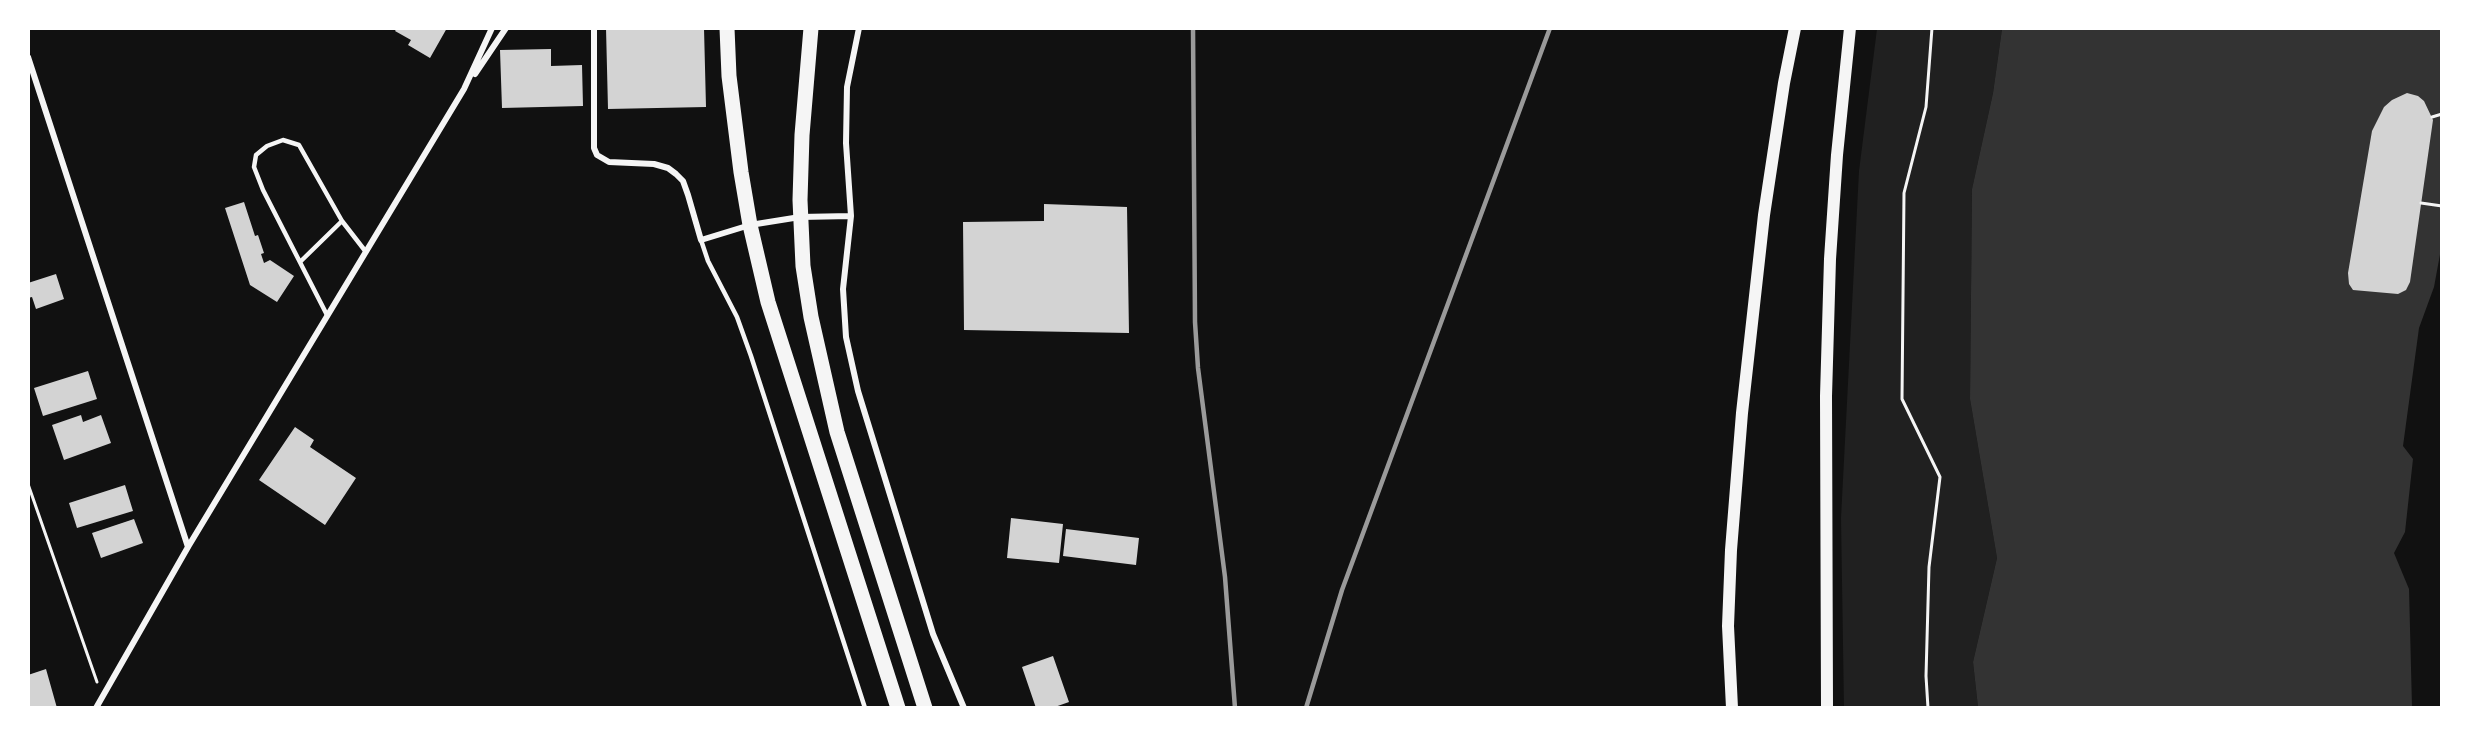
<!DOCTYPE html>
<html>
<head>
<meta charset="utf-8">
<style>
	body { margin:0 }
	#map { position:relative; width:2470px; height:736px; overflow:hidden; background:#111; font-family:Quicksand,sans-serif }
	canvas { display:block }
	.frame { position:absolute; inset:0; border:30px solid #fff; pointer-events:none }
</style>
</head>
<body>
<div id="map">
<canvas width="2470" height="736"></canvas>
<div class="frame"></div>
</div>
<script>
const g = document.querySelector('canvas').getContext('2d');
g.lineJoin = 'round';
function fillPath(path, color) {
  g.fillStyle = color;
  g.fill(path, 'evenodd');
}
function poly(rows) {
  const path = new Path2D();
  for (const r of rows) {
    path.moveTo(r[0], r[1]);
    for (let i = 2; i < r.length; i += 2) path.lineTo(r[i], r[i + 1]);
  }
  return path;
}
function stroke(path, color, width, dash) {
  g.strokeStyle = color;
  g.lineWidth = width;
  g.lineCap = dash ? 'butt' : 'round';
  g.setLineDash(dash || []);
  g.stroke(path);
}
fillPath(poly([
	[1877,29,2002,29,1993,93,1972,189,1970,399,1997,558,1973,662,1978,707,1844,708,1841,518,1859,171]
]), '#202020');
fillPath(poly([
	[2002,29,2441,29,2441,249,2434,287,2419,328,2403,446,2413,459,2405,532,2394,553,2409,589,2412,707,1978,707,1973,662,1997,558,1970,399,1972,189,1993,93]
]), '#333');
fillPath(poly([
	[397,28,447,28,430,58,408,45,411,40,395,31],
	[606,28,704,28,706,107,608,109],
	[551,49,551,66,582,65,583,106,502,108,500,50],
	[2407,93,2418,96,2424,101,2433,120,2410,282,2406,290,2398,294,2353,290,2349,284,2348,273,2372,131,2384,107,2392,100],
	[244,202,255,236,258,235,264,253,261,254,264,263,270,260,294,276,277,302,250,285,225,208],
	[1044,204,1127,207,1129,333,964,330,963,222,1044,221],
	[56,274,64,299,36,309,32,297,28,298,28,283],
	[88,371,97,399,43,416,34,388],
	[81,415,83,422,101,415,111,443,64,460,52,425],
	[295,427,314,440,310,447,356,478,325,525,259,480],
	[125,485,133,511,77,528,69,503],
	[1011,518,1063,524,1059,563,1007,558],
	[134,519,143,543,101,558,92,533],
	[1066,529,1139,538,1136,565,1063,556],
	[1053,656,1069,702,1052,708,1036,708,1022,667],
	[46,669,57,708,28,708,28,675]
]), '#d3d3d3');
stroke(poly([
	[2432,117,2442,114],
	[2421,203,2442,206],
	[28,484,97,682],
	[1928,708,1926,676,1929,567,1940,477,1902,399,1904,193,1926,107,1932,28]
]), '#f5f5f5', 3);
stroke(poly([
	[701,240,708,261,737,317,751,356,865,708],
	[300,262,342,221],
	[327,315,263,190,254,167,256,155,267,146,283,140,299,145,342,221,366,252]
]), '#f5f5f5', 4.5);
stroke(poly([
	[594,28,594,148,597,155,609,162,654,164,668,168,676,174,683,181,688,195,701,240,750,225,800,217,851,216],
	[859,28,847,87,846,143,851,216,843,289,846,337,858,391,933,634,964,708],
	[28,57,188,547],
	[475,74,506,28],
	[96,708,188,547,464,89,492,28]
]), '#f5f5f5', 6);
stroke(poly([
	[1732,708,1728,626,1731,550,1742,413,1764,215,1784,83,1795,28],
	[1827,708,1826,396,1830,259,1837,155,1850,28]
]), '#f5f5f5', 12);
stroke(poly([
	[727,28,729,76,741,172,750,225,768,302,898,708],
	[811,28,802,135,800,200,803,266,811,317,837,432,925,708]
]), '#f5f5f5', 15);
stroke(poly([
	[1193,28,1195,322,1198,368,1225,577,1235,708],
	[1306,708,1342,590,1550,28]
]), '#9a9a9a', 4.5);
</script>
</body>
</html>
